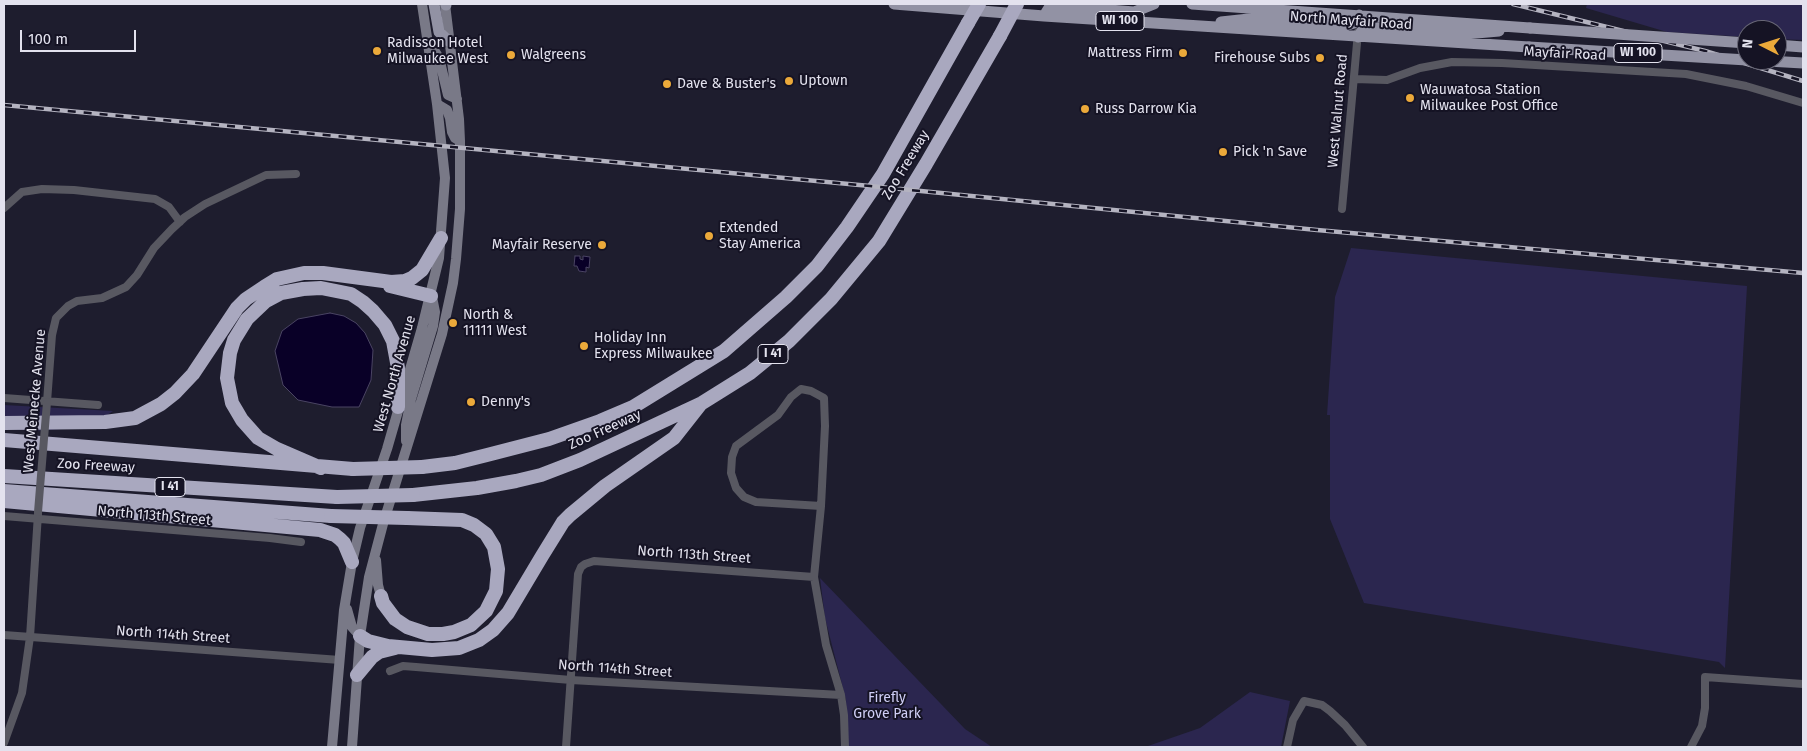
<!DOCTYPE html>
<html>
<head>
<meta charset="utf-8">
<style>
	body { margin:0 }
	#map { position:relative; width:1807px; height:751px; overflow:hidden; background:#1e1d2e; font-family:"Fira Sans",sans-serif }
	canvas { display:block }
	.frame { position:absolute; inset:0; border:5px solid #e3e2ee; pointer-events:none }
	.north { position:absolute; left:1737px; top:20px; width:50px; height:50px; box-sizing:border-box; background:#151324; border:1px solid #676675; border-radius:50%; rotate:275deg; font-size:14px; font-weight:700; line-height:20px; text-align:center; color:#e3e2ee }
	.north::after { content:''; display:block; margin:auto; width:18px; height:22px; background:#eba93a; clip-path:polygon(50% 0,100% 100%,50% 72%,0 100%) }
	.scale { position:absolute; left:20px; top:30px; width:116px; height:22px; box-sizing:border-box; border:2px solid #e3e2ee; border-top:0; padding-left:6px; font-size:15px; line-height:18px; white-space:nowrap; color:#e3e2ee; -webkit-text-stroke:4px #151324; paint-order:stroke }
</style>
</head>
<body>
<div id="map">
<canvas width="1807" height="751"></canvas>
<div class="frame"></div>
<div class="north">N</div>
<div class="scale">100 m</div>
</div>
<script>
const g = document.querySelector('canvas').getContext('2d');
g.lineJoin = 'round';
function fillPath(path, color) {
  g.fillStyle = color;
  g.fill(path, 'evenodd');
}
function poly(rows) {
  const path = new Path2D();
  for (const r of rows) {
    path.moveTo(r[0], r[1]);
    for (let i = 2; i < r.length; i += 2) path.lineTo(r[i], r[i + 1]);
  }
  return path;
}
function stroke(path, color, width, dash) {
  g.strokeStyle = color;
  g.lineWidth = width;
  g.lineCap = dash ? 'butt' : 'round';
  g.setLineDash(dash || []);
  g.stroke(path);
}
function label(font, color, halo, rows, align = 'center') {
  g.font = font + ' "Fira Sans",sans-serif';
  g.lineWidth = 4;
  g.setLineDash([]);
  g.textBaseline = 'middle';
  g.strokeStyle = halo;
  g.fillStyle = color;
  for (const [text, x, y, turn = 0] of rows) {
    g.save();
    g.translate(x, y);
    g.rotate((+turn || 0) * Math.PI / 180);
    g.textAlign = isNaN(turn) ? turn : align;
    if (halo) g.strokeText(text, 0, 0);
    g.fillText(text, 0, 0);
    g.restore();
  }
}
fillPath(poly([
	[1587,4,1803,4,1803,40,1777,39,1777,30,1747,30,1747,37,1667,32,1586,8],
	[1351,248,1747,286,1725,668,1719,662,1364,603,1330,519,1330,415,1327,415,1335,297],
	[4,405,113,411,96,423,75,428,34,431,4,428],
	[820,578,965,729,992,747,847,747,846,700,825,618],
	[1250,692,1290,701,1281,747,1145,747,1200,728]
]), '#2b264f');
const water = poly([
	[575,256,580,256,580,259,583,260,583,256,590,257,589,268,586,267,586,272,579,271,577,266,574,266,575,256],
	[330,313,344,316,356,323,365,333,373,350,371,380,359,407,332,407,298,400,283,385,275,351,282,331,298,319,330,313]
]);
fillPath(water, '#090027');
stroke(water, '#4a4463', 1);
stroke(poly([
	[1354,79,1387,80,1420,68,1452,62,1502,63,1686,74,1746,86,1803,103],
	[4,208,22,192,42,189,74,190,155,199,169,207,180,222],
	[1342,209,1358,32],
	[4,398,98,405],
	[47,402,52,335,56,318,68,306,77,301,102,298,126,287,137,275,154,248,172,229,185,217,205,204,266,175,296,174],
	[821,506,756,502,744,497,736,488,731,473,732,457,736,446,778,415,791,397,801,389,811,391,824,398,825,426,821,506,814,577,826,645,841,695,844,715,845,747],
	[4,516,270,538,301,542],
	[4,635,340,660],
	[390,671,403,666,416,667,571,680,841,695],
	[4,743,22,693,30,637,38,514],
	[566,747,578,574,581,567,585,564,594,561,814,577],
	[1287,747,1293,720,1304,701,1322,705,1330,711,1345,725,1363,747],
	[1691,747,1702,726,1705,708,1705,677,1803,684]
]), '#585861', 8);
stroke(poly([
	[431,45,439,58,448,95,457,99],
	[437,104,447,110,450,118,452,132,455,138,460,141],
	[406,441,406,425,411,399,433,326,435,312,432,297],
	[376,560,378,585,381,596],
	[347,609,352,627,360,636],
	[332,747,344,610,352,562,360,528,387,449,422,328,439,258,445,178,437,104,422,4],
	[352,747,360,636,369,577,383,524,442,334,453,283,456,259,460,209,460,141,459,119,445,4]
]), '#797987', 10);
stroke(poly([
	[434,4,439,32,450,42],
	[894,4,1044,16,1529,47],
	[1192,4,1530,28],
	[446,5,446,4],
	[1044,16,1049,8,1059,6,1134,12,1154,4],
	[1221,22,1249,19,1344,26,1354,23,1359,15],
	[1358,37,1362,31,1370,28,1465,34,1499,31],
	[1777,45,1803,47]
]), '#9292a4', 11);
stroke(poly([
	[390,286,431,296],
	[4,423,105,422,135,418,161,404,175,393,193,374,237,308,246,299,264,287,277,279,304,273,323,273,391,282,405,281,412,278,422,270,441,238],
	[4,440,353,469],
	[422,467,455,463,487,455,549,439,600,421,633,407,724,351,786,297,817,266,847,227,883,174,968,23],
	[321,468,277,449,258,438,242,420,232,403,227,378,230,353,234,340,247,319,266,301,281,293,303,289,321,288,351,294,363,302,373,311,385,325,393,341,398,368,398,407],
	[4,476,337,497],
	[4,491,331,516],
	[413,495,477,488,516,481,541,475,580,460,702,403,750,373,789,341,831,299,879,241,926,164,1000,36],
	[4,501,320,530,335,535,340,539,344,543,352,562],
	[381,596,383,603,395,619,407,627,428,634,443,634,454,632,471,625,486,611,496,591,498,569,494,547,486,534,474,525,462,520,407,518],
	[360,636,368,641,388,646,432,650,459,648,479,640,493,630,508,613,542,556,563,522,570,515,605,486,674,438,700,405],
	[357,675,372,657,379,652,395,648]
]), '#a9a8bf', 14);
const rail = poly([
	[1513,4,1705,51,1803,81],
	[4,105,870,186,1317,230,1803,273]
]);
stroke(rail, '#b4b3c0', 4.5);
stroke(rail, '#151324', 2.5, [8]);
stroke(poly([
	[38,512,47,402]
]), '#585861', 8);
stroke(poly([
	[1530,28,1747,43],
	[1529,47,1747,60],
	[1750,60,1803,63]
]), '#9292a4', 11);
stroke(poly([
	[968,23,979,4],
	[1000,36,1017,4],
	[353,469,422,467],
	[337,497,413,495],
	[331,516,407,518]
]), '#a9a8bf', 14);
for (const [x, y, r, color] of [
	[377,51,5,"#eba93a"],
	[1183,53,5,"#eba93a"],
	[511,55,5,"#eba93a"],
	[1320,58,5,"#eba93a"],
	[789,81,5,"#eba93a"],
	[667,84,5,"#eba93a"],
	[1410,98,5,"#eba93a"],
	[1085,109,5,"#eba93a"],
	[1223,152,5,"#eba93a"],
	[709,236,5,"#eba93a"],
	[602,245,5,"#eba93a"],
	[453,323,5,"#eba93a"],
	[584,346,5,"#eba93a"],
	[471,402,5,"#eba93a"]
]) {
  const dot = new Path2D();
  dot.arc(x, y, r, 0, 2 * Math.PI);
  g.fillStyle = color;
  g.fill(dot);
  stroke(dot, '#151324', 2);
}
for (const [x, y, w] of [
	[1120,21,48],
	[1638,53,48],
	[773,354,30],
	[170,487,30]
]) {
  const box = new Path2D();
  box.roundRect(x - w / 2, y - 9.5, w, 19, 4);
  g.fillStyle = '#151324';
  g.fill(box);
  stroke(box, '#e3e2ee', 1);
}
label('bold 12px', '#e3e2ee', null, [
	["WI 100",1120,21],
	["WI 100",1638,53],
	["I 41",773,354],
	["I 41",170,487]
]);
label('14px', '#e3e2ee', '#151324', [
	["North Mayfair Road",1351,21,4],
	["Mayfair Road",1565,54,3],
	["West Walnut Road",1338,111,-85],
	["Zoo Freeway",906,165,-59],
	["West North Avenue",395,374,-74],
	["West Meinecke Avenue",35,401,-85],
	["Zoo Freeway",605,430,-24],
	["Zoo Freeway",96,466,3],
	["North 113th Street",154,516,5],
	["North 113th Street",694,555,4],
	["North 114th Street",173,635,4],
	["North 114th Street",615,669,4]
]);
label('14px', '#e3e2ee', '#151324', [
	["Radisson Hotel",387,43],
	["Milwaukee West",387,59],
	["Mattress Firm",1173,53,"right"],
	["Walgreens",521,55],
	["Firehouse Subs",1310,58,"right"],
	["Uptown",799,81],
	["Dave & Buster's",677,84],
	["Wauwatosa Station",1420,90],
	["Milwaukee Post Office",1420,106],
	["Russ Darrow Kia",1095,109],
	["Pick 'n Save",1233,152],
	["Extended",719,228],
	["Stay America",719,244],
	["Mayfair Reserve",592,245,"right"],
	["North &",463,315],
	["11111 West",463,331],
	["Holiday Inn",594,338],
	["Express Milwaukee",594,354],
	["Denny's",481,402]
], 'left');
label('14px', '#cfcef5', '#151324', [
	["Firefly",887,698],
	["Grove Park",887,714]
]);
</script>
</body>
</html>
